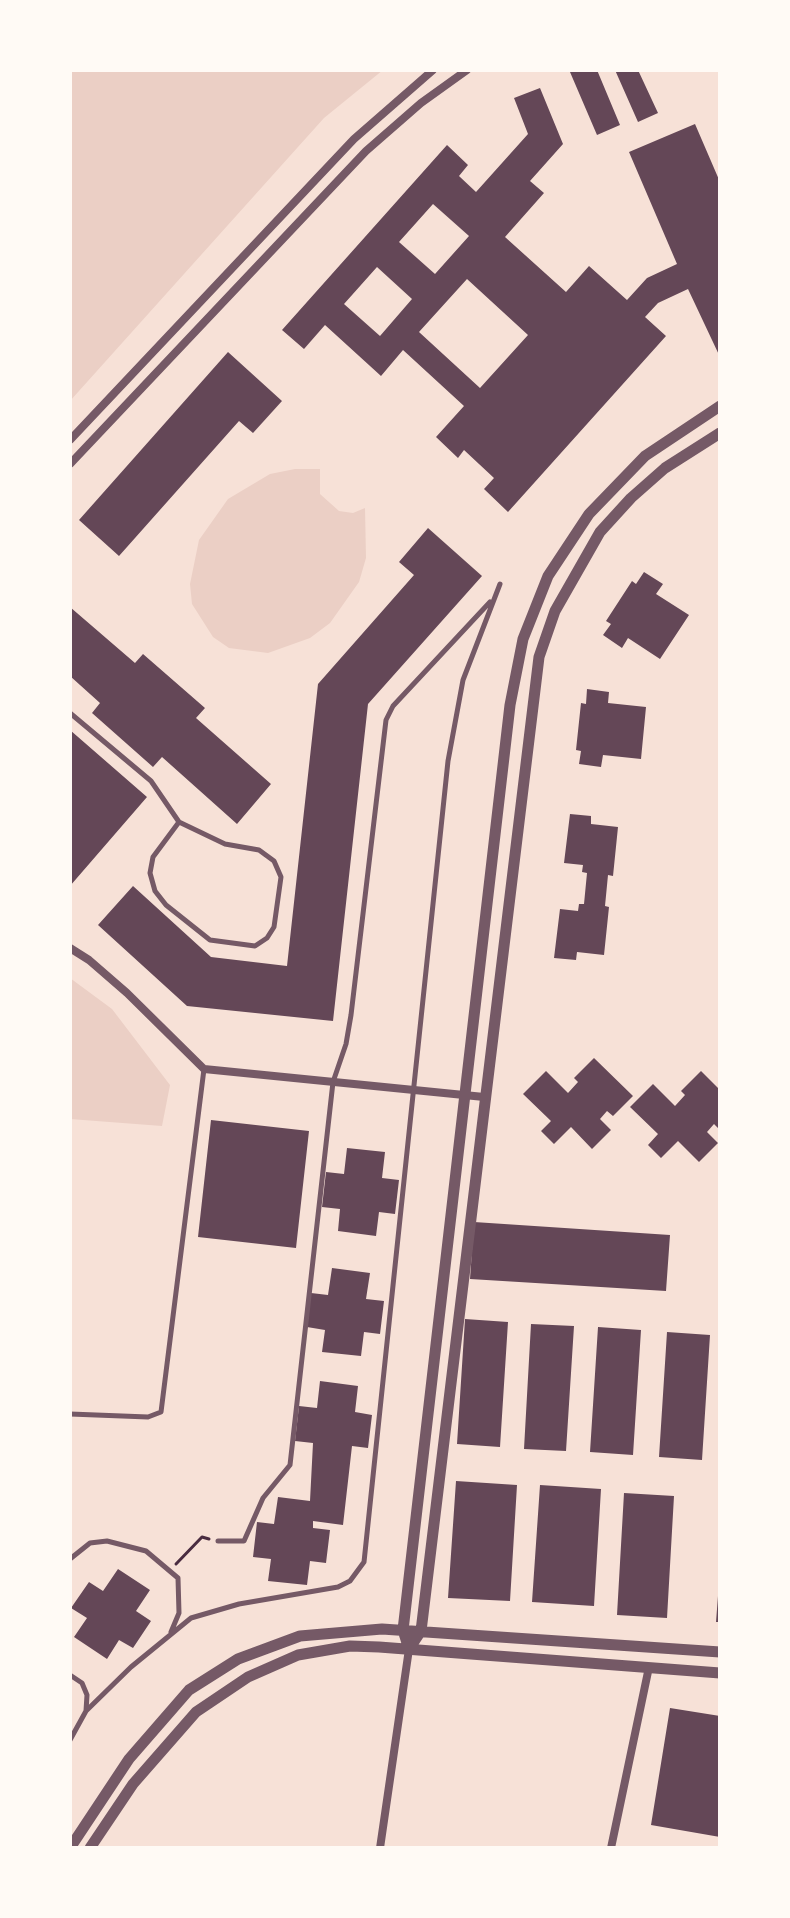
<!DOCTYPE html>
<html>
<head>
<meta charset="utf-8">
<style>
	body { margin:0 }
	#map { position:relative; width:790px; height:1918px; overflow:hidden; background:#f7e1d7; font-family:"Alegreya Sans",sans-serif }
	canvas { display:block }
	.frame { position:absolute; inset:0; border:72px solid #fffaf5; pointer-events:none }
</style>
</head>
<body>
<div id="map">
<canvas width="790" height="1918"></canvas>
<div class="frame"></div>
</div>
<script>
const g = document.querySelector('canvas').getContext('2d');
g.lineJoin = 'round';
function fillPath(path, color) {
  g.fillStyle = color;
  g.fill(path, 'evenodd');
}
function poly(rows) {
  const path = new Path2D();
  for (const r of rows) {
    path.moveTo(r[0], r[1]);
    for (let i = 2; i < r.length; i += 2) path.lineTo(r[i], r[i + 1]);
  }
  return path;
}
function stroke(path, color, width, dash) {
  g.strokeStyle = color;
  g.lineWidth = width;
  g.lineCap = dash ? 'butt' : 'round';
  g.setLineDash(dash || []);
  g.stroke(path);
}
fillPath(poly([
	[70,70,383,70,324,118,70,401],
	[295,469,320,469,320,494,339,511,353,513,365,508,366,558,359,582,330,623,310,638,268,653,229,648,213,637,192,604,190,584,199,540,228,499,270,474],
	[70,978,112,1009,170,1085,162,1126,70,1119]
]), '#ebcfc5');
fillPath(poly([
	[574,70,597,70,620,125,597,135,570,72],
	[615,70,638,70,658,113,638,122],
	[540,88,563,144,530,181,544,193,505,237,566,292,589,266,627,300,647,278,677,264,629,152,695,124,720,182,720,357,688,289,658,303,645,317,666,336,508,512,484,489,494,478,464,450,458,458,436,437,464,406,403,350,381,376,325,325,304,349,282,330,447,145,468,165,459,176,476,192,528,134,514,98],
	[433,204,469,236,435,274,399,242],
	[377,267,412,299,380,336,344,304],
	[467,279,528,335,480,388,419,332],
	[228,352,282,401,253,433,239,421,119,556,79,520],
	[428,528,482,576,368,704,333,1021,187,1006,98,925,133,886,211,957,287,966,318,684,414,575,399,562],
	[644,572,663,584,656,594,689,615,660,659,628,638,622,648,603,635,611,624,606,621,632,581,636,584],
	[70,607,135,663,143,654,205,708,196,718,271,784,237,824,162,757,153,767,92,713,100,703,70,676],
	[587,689,609,692,608,703,646,707,641,759,603,755,601,767,579,764,581,751,576,750,581,703,586,704],
	[70,730,147,797,70,886],
	[570,814,591,816,591,824,618,827,613,876,608,875,605,906,609,907,604,955,577,952,576,960,554,958,560,909,578,911,579,904,584,904,587,873,582,872,583,865,564,863],
	[594,1058,633,1096,613,1116,607,1111,600,1119,611,1130,592,1149,571,1127,554,1144,541,1131,551,1121,523,1094,546,1071,568,1093,578,1082,574,1078],
	[701,1071,720,1090,720,1130,714,1124,707,1132,718,1143,699,1162,678,1141,661,1158,648,1145,658,1134,630,1107,653,1084,675,1106,685,1095,681,1091],
	[211,1120,309,1131,296,1248,198,1237],
	[347,1148,385,1152,382,1178,399,1180,395,1214,379,1212,376,1236,338,1231,340,1209,322,1207,326,1172,344,1174],
	[474,1222,670,1235,666,1291,470,1279],
	[332,1268,370,1273,366,1299,384,1301,380,1334,364,1332,361,1356,322,1352,325,1330,307,1327,311,1293,328,1295],
	[465,1319,508,1322,500,1447,457,1444],
	[531,1324,574,1326,566,1451,524,1449],
	[598,1327,641,1330,633,1455,590,1452],
	[667,1332,710,1335,702,1460,659,1457],
	[320,1381,358,1386,355,1412,372,1415,368,1448,352,1446,343,1525,313,1521,313,1528,330,1530,326,1563,310,1561,307,1585,268,1581,271,1559,253,1557,257,1522,274,1524,278,1497,310,1501,313,1443,295,1441,299,1406,317,1408],
	[456,1481,517,1485,510,1601,448,1598],
	[540,1485,601,1489,594,1606,532,1602],
	[624,1493,674,1496,667,1618,617,1615],
	[118,1569,150,1590,136,1611,151,1621,133,1648,119,1640,107,1659,74,1637,87,1618,71,1608,89,1582,103,1591],
	[718,1596,720,1597,720,1622,716,1622],
	[670,1708,720,1716,720,1837,651,1825]
]), '#644757');
stroke(poly([
	[176,1564,202,1537,209,1539]
]), '#4a2c40', 3);
stroke(poly([
	[70,713,151,781,179,822,225,844,259,850,274,861,281,877,274,927,267,938,255,946,210,940,166,905,155,891,150,873,153,857,179,822],
	[70,1414,148,1417,161,1412,204,1069],
	[218,1541,244,1541,263,1498,290,1465,333,1082,346,1044,351,1015,386,720,393,706,490,602],
	[70,1559,90,1543,107,1541,146,1551,178,1578,179,1613,171,1632],
	[70,1675,82,1683,87,1695,86,1711,70,1740],
	[86,1711,131,1667,191,1618,239,1604,338,1587,350,1581,364,1562,448,761,463,680,500,584]
]), '#755966', 5);
stroke(poly([
	[70,440,354,139,433,70],
	[70,464,366,151,421,103,467,70],
	[70,948,89,960,127,993,204,1069,484,1097],
	[380,1848,409,1649],
	[611,1848,649,1667]
]), '#755966', 8);
stroke(poly([
	[409,1649,403,1630,510,705,523,639,548,576,589,514,645,456,720,406],
	[409,1649,421,1631,539,657,555,611,600,532,631,498,665,468,720,433],
	[70,1848,129,1759,189,1690,238,1659,300,1636,382,1629,720,1652],
	[90,1848,133,1784,196,1712,248,1677,298,1655,350,1646,379,1647,720,1673]
]), '#755966', 11);
</script>
</body>
</html>
